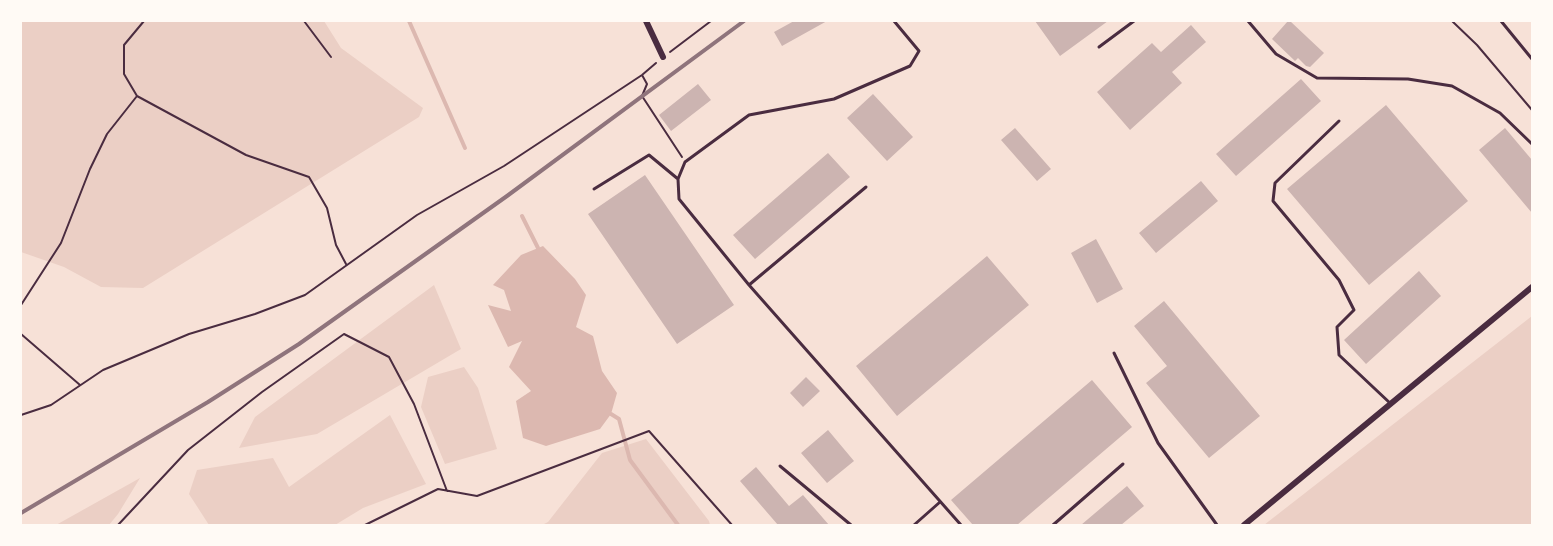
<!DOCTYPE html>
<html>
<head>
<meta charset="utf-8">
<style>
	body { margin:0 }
	#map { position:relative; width:1553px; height:546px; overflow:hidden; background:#f7e1d7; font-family:"Crimson Pro",serif }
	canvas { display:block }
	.frame { position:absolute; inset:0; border:22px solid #fffaf5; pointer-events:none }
</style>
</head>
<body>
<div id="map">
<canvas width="1553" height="546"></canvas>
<div class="frame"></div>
</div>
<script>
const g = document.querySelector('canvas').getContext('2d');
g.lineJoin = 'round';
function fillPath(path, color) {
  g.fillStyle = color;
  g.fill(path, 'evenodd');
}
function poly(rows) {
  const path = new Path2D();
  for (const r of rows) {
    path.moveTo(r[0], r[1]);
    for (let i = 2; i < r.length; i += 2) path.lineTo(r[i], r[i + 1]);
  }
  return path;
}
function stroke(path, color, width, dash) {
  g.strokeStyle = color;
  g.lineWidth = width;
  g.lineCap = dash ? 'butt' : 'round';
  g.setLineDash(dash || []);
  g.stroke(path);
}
fillPath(poly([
	[21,21,324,21,341,48,423,108,419,117,143,288,101,287,64,267,21,252],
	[434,285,461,349,317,434,239,448,255,417],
	[1532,316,1532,525,1264,525],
	[464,367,478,388,497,449,445,464,421,407,428,377],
	[390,415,426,484,363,508,335,525,209,525,189,494,197,470,273,458,289,487],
	[646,439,709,521,710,525,542,525,548,522,602,453],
	[140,478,118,514,109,525,56,525]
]), '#ebcfc5');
fillPath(poly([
	[543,246,575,279,586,295,576,327,593,336,602,371,617,393,611,414,600,429,546,446,523,438,516,401,531,391,509,367,522,341,508,347,488,305,511,311,504,290,493,285,521,255]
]), '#dcb8b0');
stroke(poly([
	[409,21,465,148],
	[522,216,538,248],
	[611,414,619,419,630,460,678,525]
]), '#dcb8b0', 4);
fillPath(poly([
	[794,21,827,21,782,46,774,32],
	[1035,21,1108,21,1060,56],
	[1288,21,1290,21,1324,53,1310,67,1306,66,1298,58,1295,61,1272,39],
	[1191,25,1206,42,1172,72,1182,83,1130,130,1097,92,1152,43,1161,52],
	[1301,79,1321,101,1236,176,1216,154],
	[698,84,711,100,671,131,659,115],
	[873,94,913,137,887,161,847,118],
	[1386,105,1468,201,1369,285,1287,189],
	[1015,128,1051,169,1037,181,1001,140],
	[1505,128,1532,160,1532,213,1479,150],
	[828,153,850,177,755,259,733,235],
	[645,175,734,305,677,344,588,214],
	[1201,181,1218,201,1156,253,1139,233],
	[1096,239,1123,289,1097,303,1071,253],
	[987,256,1029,305,897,416,856,366],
	[1419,271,1441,296,1366,364,1344,340],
	[1164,301,1260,416,1209,458,1146,383,1167,366,1134,326],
	[806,377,820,391,803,407,790,393],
	[1092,380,1132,427,1017,525,973,525,951,500],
	[828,430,854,461,827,483,801,453],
	[756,467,789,506,803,495,829,525,778,525,740,481],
	[1127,486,1144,506,1121,525,1081,525]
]), '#ccb4b1');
stroke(poly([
	[304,21,331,57],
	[1452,21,1477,45,1532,110],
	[670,52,711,21],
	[642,75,647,84,642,96,682,157],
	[137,96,124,74,124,45,144,21],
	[21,305,61,243,90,169,107,134,137,96,246,155,309,177,327,208,336,245,346,264],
	[21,334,80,385],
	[21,415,51,405,103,370,189,334,255,314,305,295,417,215,504,166,642,75,656,63],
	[118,525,188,450,262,392,344,334,389,357,414,404,447,491],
	[365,525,438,489,477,496,649,431,732,525]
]), '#4a2c40', 2);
stroke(poly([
	[894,21,919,51,910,66,834,99,749,115,685,162,678,179,679,199,749,285,961,525],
	[1248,21,1276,54,1317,78,1408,79,1452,86,1500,113,1532,144],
	[1501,21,1532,59],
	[1099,47,1134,21],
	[1339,121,1275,183,1273,201,1339,280,1354,310,1337,327,1339,355,1391,404],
	[594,189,649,155,678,179],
	[749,285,866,187],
	[1114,353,1158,443,1217,525],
	[780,466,851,525],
	[914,525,940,502],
	[1053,525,1123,464]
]), '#4a2c40', 3);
stroke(poly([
	[646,21,663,57],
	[1244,525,1532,287]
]), '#4a2c40', 6);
stroke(poly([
	[21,513,208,402,299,344,507,196,744,21]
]), '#8f747c', 4);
</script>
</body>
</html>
